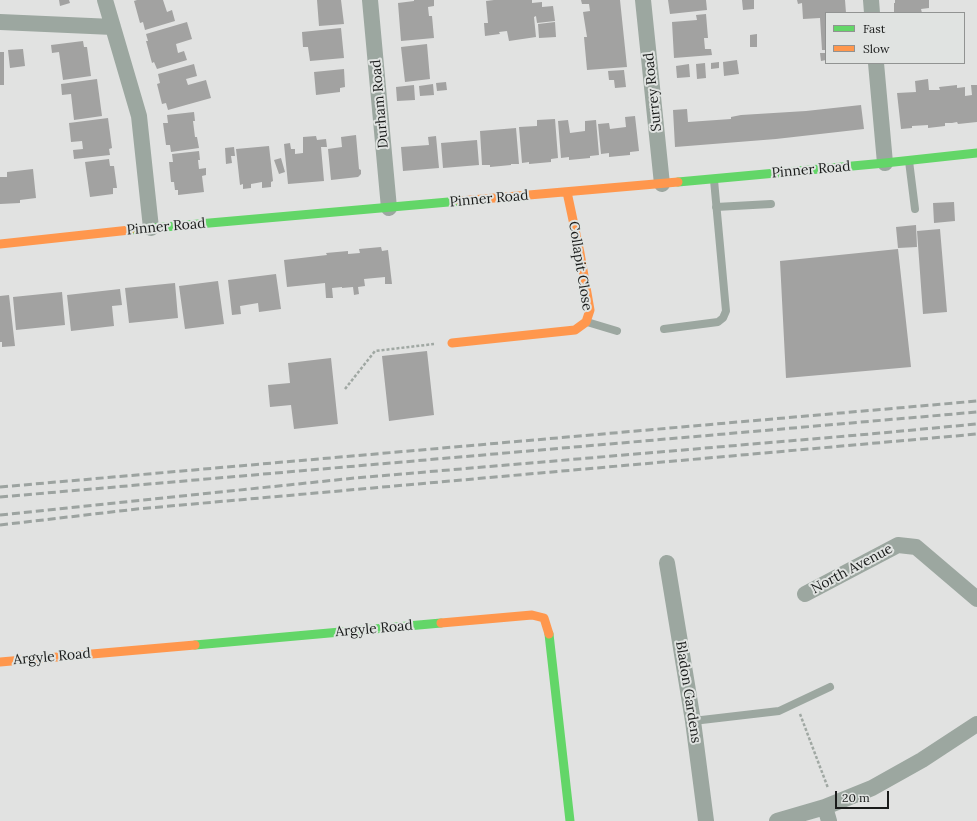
<!DOCTYPE html>
<html>
<head>
<meta charset="utf-8">
<style>
	body { margin:0 }
	#map { position:relative; width:977px; height:821px; overflow:hidden; background:#e1e2e1; font-family:Lora,serif }
	canvas { display:block }
	.legend { position:absolute; left:825px; top:12px; width:140px; height:52px; box-sizing:border-box; background:#e0e3e1; border:1px solid #919392; margin:0; padding:5px 7px; list-style:none; font-size:12px; color:#1a1c1b }
	.legend li { display:flex; align-items:center; gap:8px; height:20px }
	.legend b { width:20px; border:1px solid #919392 }
	.scale { position:absolute; left:835px; top:791px; width:54px; height:18px; box-sizing:border-box; border:2px solid #1a1c1b; border-top:0; padding-left:5px; font-size:12px; line-height:14px; white-space:nowrap; color:#1a1c1b; -webkit-text-stroke:3px #e0e3e1; paint-order:stroke }
</style>
</head>
<body>
<div id="map">
<canvas width="977" height="821"></canvas>
<ul class="legend">
<li><b style="height:5px;background:#63d668"></b>Fast</li>
<li><b style="height:5px;background:#ff974d"></b>Slow</li>
</ul>
<div class="scale">20 m</div>
</div>
<script>
const g = document.querySelector('canvas').getContext('2d');
g.lineJoin = 'round';
function fillPath(path, color) {
  g.fillStyle = color;
  g.fill(path, 'evenodd');
}
function poly(rows) {
  const path = new Path2D();
  for (const r of rows) {
    path.moveTo(r[0], r[1]);
    for (let i = 2; i < r.length; i += 2) path.lineTo(r[i], r[i + 1]);
  }
  return path;
}
function stroke(path, color, width, dash) {
  g.strokeStyle = color;
  g.lineWidth = width;
  g.lineCap = dash ? 'butt' : 'round';
  g.setLineDash(dash || []);
  g.stroke(path);
}
function label(font, color, halo, rows, align = 'center') {
  g.font = font + ' Lora,serif';
  g.lineWidth = 4;
  g.setLineDash([]);
  g.textBaseline = 'middle';
  g.strokeStyle = halo;
  g.fillStyle = color;
  for (const [text, x, y, turn = 0] of rows) {
    g.save();
    g.translate(x, y);
    g.rotate((+turn || 0) * Math.PI / 180);
    g.textAlign = isNaN(turn) ? turn : align;
    if (halo) g.strokeText(text, 0, 0);
    g.fillText(text, 0, 0);
    g.restore();
  }
}
fillPath(poly([
	[59,0,69,0,70,3,60,6],
	[137,0,163,0,167,12,172,10,175,21,145,30,143,22,140,23,134,1],
	[317,0,341,0,344,24,319,26],
	[414,0,434,0,434,6,428,7,429,16,432,16,434,38,401,41,398,3,414,1],
	[494,0,532,0,532,3,542,2,542,7,553,6,555,21,537,23,536,16,534,17,536,37,509,41,507,31,499,32,500,34,485,36,484,23,488,23,486,1],
	[581,0,620,0,627,67,587,70,584,37,587,37,583,12,590,11,589,4,582,4],
	[668,0,706,0,707,10,670,14],
	[742,0,754,0,754,9,743,10],
	[797,0,845,0,846,13,826,13,826,50,822,50,820,18,803,19,802,3,798,4],
	[895,0,929,0,929,8,921,9,922,13,894,13,894,3,895,3],
	[706,14,708,38,704,38,705,49,711,49,712,55,674,58,672,22,697,20,696,15],
	[187,22,192,39,176,44,178,53,184,51,187,60,157,69,154,62,152,63,146,41,148,41,146,34],
	[555,22,556,37,539,38,538,24],
	[341,28,344,58,310,61,308,47,303,47,302,32],
	[757,34,757,47,750,47,750,35],
	[83,41,84,47,87,47,91,76,63,80,59,52,52,53,51,45],
	[427,44,430,79,405,82,401,47],
	[23,49,25,66,10,68,8,50],
	[0,52,4,52,4,85,0,85],
	[820,53,826,53,826,60,821,61],
	[737,60,739,74,724,76,723,62],
	[719,62,719,68,711,69,711,63],
	[705,63,706,78,697,79,696,64],
	[194,64,197,76,186,79,188,85,206,80,211,98,168,110,166,103,162,104,157,84,160,83,158,74],
	[689,64,690,77,677,78,676,66],
	[344,69,345,87,340,88,340,92,316,95,314,72],
	[624,70,626,87,615,88,614,80,609,80,608,71],
	[97,79,102,116,74,120,71,94,62,95,61,84],
	[928,79,929,90,940,90,939,87,957,85,957,88,965,87,965,96,972,95,971,85,977,85,977,122,958,124,957,122,952,123,945,123,945,126,928,128,928,125,912,126,912,128,901,129,897,93,916,92,915,81],
	[446,82,447,90,437,91,436,83],
	[433,84,434,95,420,96,419,86],
	[414,85,415,100,397,101,396,87],
	[861,105,864,129,776,139,675,147,673,110,687,109,688,122,731,119,731,117,741,115,806,111],
	[194,112,195,121,193,121,195,137,197,137,199,148,171,152,170,145,166,145,163,123,168,123,167,115],
	[635,116,639,151,630,152,630,155,619,156,609,157,609,153,601,154,598,124,609,123,610,129,626,127,625,117],
	[108,118,112,148,109,149,110,155,74,159,73,150,83,149,82,141,71,142,69,123],
	[555,119,558,158,551,159,551,162,529,164,529,162,522,163,519,127,537,126,537,120],
	[568,120,570,133,585,131,585,121,596,120,599,155,590,156,590,158,569,160,569,157,561,158,558,121],
	[516,128,519,164,511,164,511,165,490,167,490,165,482,165,480,131],
	[356,135,359,169,361,170,361,174,358,177,331,180,328,149,342,147,341,137],
	[316,136,317,140,326,139,327,147,321,147,324,181,288,184,284,144,290,143,291,149,295,149,295,154,303,153,303,137],
	[436,136,439,168,403,171,401,147,429,145,428,137],
	[477,140,479,165,443,168,441,143],
	[269,146,273,181,271,182,271,187,262,188,262,182,251,184,251,188,243,189,243,184,240,185,236,149],
	[234,147,235,156,231,156,232,163,226,164,225,148],
	[199,151,200,160,198,160,199,169,206,168,206,175,202,176,204,192,178,195,178,190,175,190,174,182,171,182,169,162,173,162,172,154],
	[281,158,285,172,279,174,274,160],
	[109,159,110,166,114,166,117,188,113,188,113,194,90,197,85,162],
	[33,169,36,198,20,200,20,203,0,204,0,177,7,177,7,172],
	[954,202,955,221,934,223,933,203],
	[916,225,917,247,898,248,896,227],
	[940,229,947,312,923,314,917,231],
	[381,247,382,251,388,250,392,284,385,284,385,277,364,279,365,286,358,287,359,294,354,295,353,287,342,288,342,287,332,288,333,298,326,298,325,283,287,287,284,260,327,255,326,253,348,251,348,254,360,253,359,249],
	[898,249,911,367,786,378,780,261],
	[276,274,281,309,259,312,258,303,240,306,241,314,232,315,228,280],
	[218,281,224,324,185,329,179,286],
	[175,283,178,318,129,323,125,288],
	[120,289,122,305,112,306,114,326,71,331,67,295],
	[62,292,65,325,16,330,13,297],
	[9,295,15,346,2,347,2,342,0,342,0,296],
	[427,351,434,415,389,421,382,356],
	[331,358,338,424,294,429,291,405,270,407,268,385,290,383,288,363]
]), '#a2a2a1');
stroke(poly([
	[345,389,375,351,434,344],
	[800,714,828,788]
]), '#a0a8a3', 2.5, [3, 2]);
stroke(poly([
	[909,161,915,209],
	[716,207,771,204],
	[587,322,617,331],
	[664,329,718,322,723,318,726,311,714,180],
	[693,721,779,711,830,687]
]), '#9ca7a0', 8);
stroke(poly([
	[105,0,139,116,151,228],
	[370,0,389,208],
	[643,0,662,184],
	[871,0,872,13],
	[0,22,113,27],
	[876,63,885,163],
	[667,563,693,721,706,821],
	[805,594,898,545,916,547,977,599],
	[825,807,829,821],
	[777,821,825,807,872,788,922,760,977,724]
]), '#9ca7a0', 16);
stroke(poly([
	[678,182,885,163,977,153],
	[130,230,460,201],
	[549,634,570,821],
	[195,645,441,623]
]), '#63d668', 9);
stroke(poly([
	[460,201,678,182],
	[0,244,130,230],
	[452,343,575,330,586,322,590,310,580,253,567,192],
	[441,623,532,615,544,618,549,634],
	[0,662,195,645]
]), '#ff974d', 9);
stroke(poly([
	[0,487,977,401],
	[0,497,977,412],
	[0,515,355,478,870,434,977,424],
	[0,525,137,509,977,434]
]), '#9ca3a0', 3, [8, 4]);
label('14px', '#1a1c1b', '#e0e3e1', [
	["Surrey Road",653,92,-96],
	["Durham Road",380,104,-95],
	["Pinner Road",811,170,-5],
	["Pinner Road",489,199,-5],
	["Pinner Road",166,227,-5],
	["Collapit Close",580,266,81],
	["North Avenue",852,569,-28],
	["Argyle Road",374,629,-5],
	["Argyle Road",52,657,-5],
	["Bladon Gardens",688,692,81]
]);
</script>
</body>
</html>
